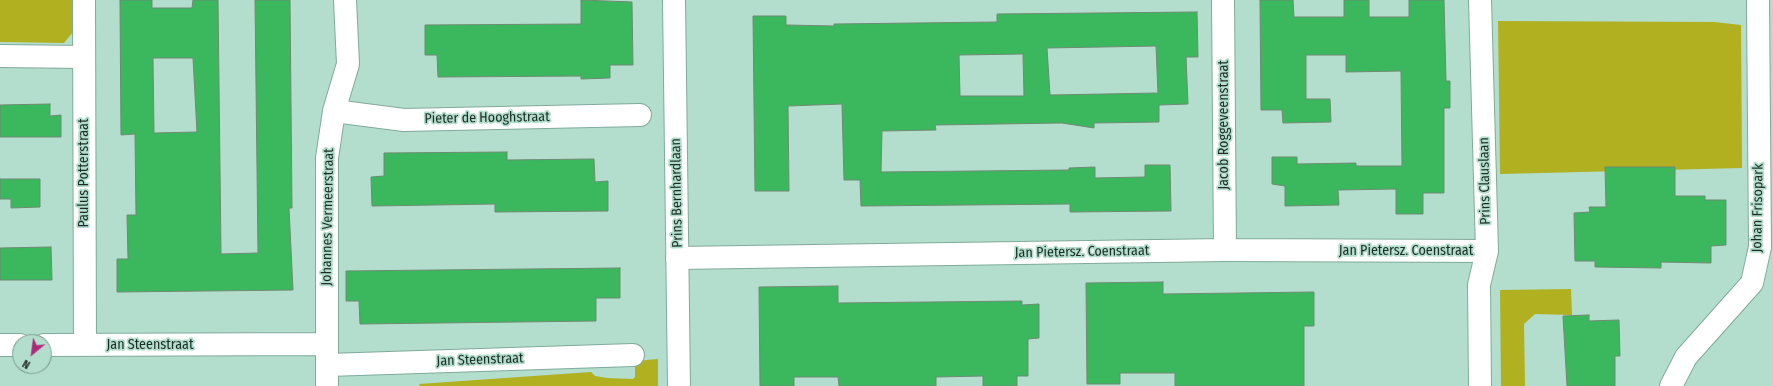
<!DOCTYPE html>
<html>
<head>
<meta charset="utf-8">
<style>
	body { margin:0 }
	#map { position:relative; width:1773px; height:386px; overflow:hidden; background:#b3ddcc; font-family:"Fira Sans Condensed",sans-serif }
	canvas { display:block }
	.north { position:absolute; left:12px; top:334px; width:40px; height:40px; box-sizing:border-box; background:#b3ddcc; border:1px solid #77978a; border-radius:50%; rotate:209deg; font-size:11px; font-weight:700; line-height:16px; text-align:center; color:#1c2d27 }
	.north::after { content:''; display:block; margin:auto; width:14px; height:18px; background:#ad2c79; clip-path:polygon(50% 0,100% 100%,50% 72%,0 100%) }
</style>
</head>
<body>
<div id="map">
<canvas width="1773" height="386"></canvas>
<div class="north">N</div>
</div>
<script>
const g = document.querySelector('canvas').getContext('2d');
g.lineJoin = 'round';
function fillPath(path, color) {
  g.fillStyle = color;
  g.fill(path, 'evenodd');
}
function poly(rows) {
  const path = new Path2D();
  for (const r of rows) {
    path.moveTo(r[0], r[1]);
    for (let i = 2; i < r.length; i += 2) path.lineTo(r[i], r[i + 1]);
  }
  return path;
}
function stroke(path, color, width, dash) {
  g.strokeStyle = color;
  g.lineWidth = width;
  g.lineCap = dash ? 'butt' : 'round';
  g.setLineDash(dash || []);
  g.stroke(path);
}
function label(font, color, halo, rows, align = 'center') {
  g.font = font + ' "Fira Sans Condensed",sans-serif';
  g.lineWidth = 3.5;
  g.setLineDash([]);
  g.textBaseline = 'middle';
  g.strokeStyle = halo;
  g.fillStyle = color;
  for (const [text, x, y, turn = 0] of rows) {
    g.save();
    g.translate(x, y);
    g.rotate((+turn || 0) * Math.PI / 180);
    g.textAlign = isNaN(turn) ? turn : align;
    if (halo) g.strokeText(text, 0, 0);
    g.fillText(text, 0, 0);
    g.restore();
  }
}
fillPath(poly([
	[0,0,73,0,73,32,64,43,0,42],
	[1498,21,1714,22,1741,25,1742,168,1500,174],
	[1571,289,1572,315,1535,314,1524,324,1525,386,1501,386,1500,290],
	[658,359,658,386,420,386,419,384,591,372,595,376,607,378,633,379,635,377,635,361]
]), '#b1b020');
const building = poly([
	[120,0,152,0,152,8,192,8,193,0,218,0,221,254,258,253,255,0,290,0,292,208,289,208,293,290,117,292,117,259,128,259,127,215,136,215,135,134,121,135,120,0],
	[153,58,193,58,197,132,154,133,153,58],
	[581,0,632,2,633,65,610,65,610,78,581,79,581,76,438,77,437,55,425,55,425,25,581,24,581,0],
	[1260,0,1293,0,1294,17,1344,17,1344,0,1369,0,1369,17,1409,17,1409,0,1444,0,1446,81,1450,81,1450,108,1444,108,1444,193,1423,193,1423,214,1396,214,1396,189,1338,190,1339,205,1285,206,1285,186,1272,184,1272,157,1297,157,1297,164,1356,163,1356,166,1402,166,1401,71,1346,72,1346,55,1306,55,1306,99,1330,99,1331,122,1283,123,1282,110,1261,110,1260,0],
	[1197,12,1198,57,1186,57,1188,104,1159,105,1159,122,1094,123,1094,128,1062,123,935,125,936,130,882,131,881,172,1069,170,1069,168,1095,167,1095,178,1145,177,1145,165,1170,165,1171,211,1070,212,1070,204,861,206,860,180,844,180,842,104,788,106,789,191,755,191,753,16,786,16,786,25,834,26,834,24,997,22,997,14,1197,12],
	[1156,46,1158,93,1050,95,1047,48,1156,46],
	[1023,54,1024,96,960,96,959,55,1023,54],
	[50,104,50,116,61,115,61,137,0,137,0,105,50,104],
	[507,152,507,160,594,159,595,182,608,181,608,211,495,212,495,204,372,206,371,177,384,176,384,153,507,152],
	[1605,167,1675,167,1675,196,1705,196,1705,200,1726,200,1726,245,1711,246,1711,263,1661,262,1661,268,1595,267,1595,261,1575,261,1574,213,1590,212,1589,207,1606,207,1605,167],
	[0,179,40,179,40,207,11,208,11,199,0,199,0,179],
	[51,247,52,280,0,280,0,248,51,247],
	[620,268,620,298,596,298,596,321,360,324,359,301,346,301,346,271,620,268],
	[1163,282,1163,294,1314,292,1314,326,1304,326,1304,386,1175,386,1175,373,1120,373,1120,384,1087,384,1086,283,1163,282],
	[838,286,838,303,1022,301,1022,305,1039,304,1039,338,1028,339,1028,376,1017,376,1017,386,983,386,983,376,936,377,936,386,839,386,838,377,794,377,794,386,760,386,759,287,838,286],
	[1589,315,1589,321,1619,320,1620,356,1615,356,1615,386,1567,386,1563,316,1589,315]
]);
fillPath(building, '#3bb75e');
stroke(building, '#6d8b72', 1);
const street = poly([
	[84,0,85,345],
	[1223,0,1225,250],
	[0,56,83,57],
	[334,111,404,120,640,115],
	[677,258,1225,250,1487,251],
	[0,345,20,345],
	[44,345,327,344],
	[328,365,633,355],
	[327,386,327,158,334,111,348,64,345,0],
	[1480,386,1479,285,1487,251,1480,0],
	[1671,386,1686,357,1752,283,1760,247,1758,0]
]);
const secondary = poly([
	[674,0,679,386]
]);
stroke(street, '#81aa9a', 24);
stroke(secondary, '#81aa9a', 24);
stroke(street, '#fff', 22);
stroke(secondary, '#fff', 22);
label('14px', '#1c2d27', '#b3ddcc', [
	["Pieter de Hooghstraat",487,118,-1],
	["Jacob Roggeveenstraat",1224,125,-90],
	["Paulus Potterstraat",84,173,-90],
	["Prins Clauslaan",1485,181,-91],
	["Prins Bernhardlaan",677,193,-91],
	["Johan Frisopark",1758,208,-89],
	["Johannes Vermeerstraat",328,217,-89],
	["Jan Pietersz. Coenstraat",1406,251],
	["Jan Pietersz. Coenstraat",1082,252,-1],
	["Jan Steenstraat",150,345],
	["Jan Steenstraat",480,360,-2]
]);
</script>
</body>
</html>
